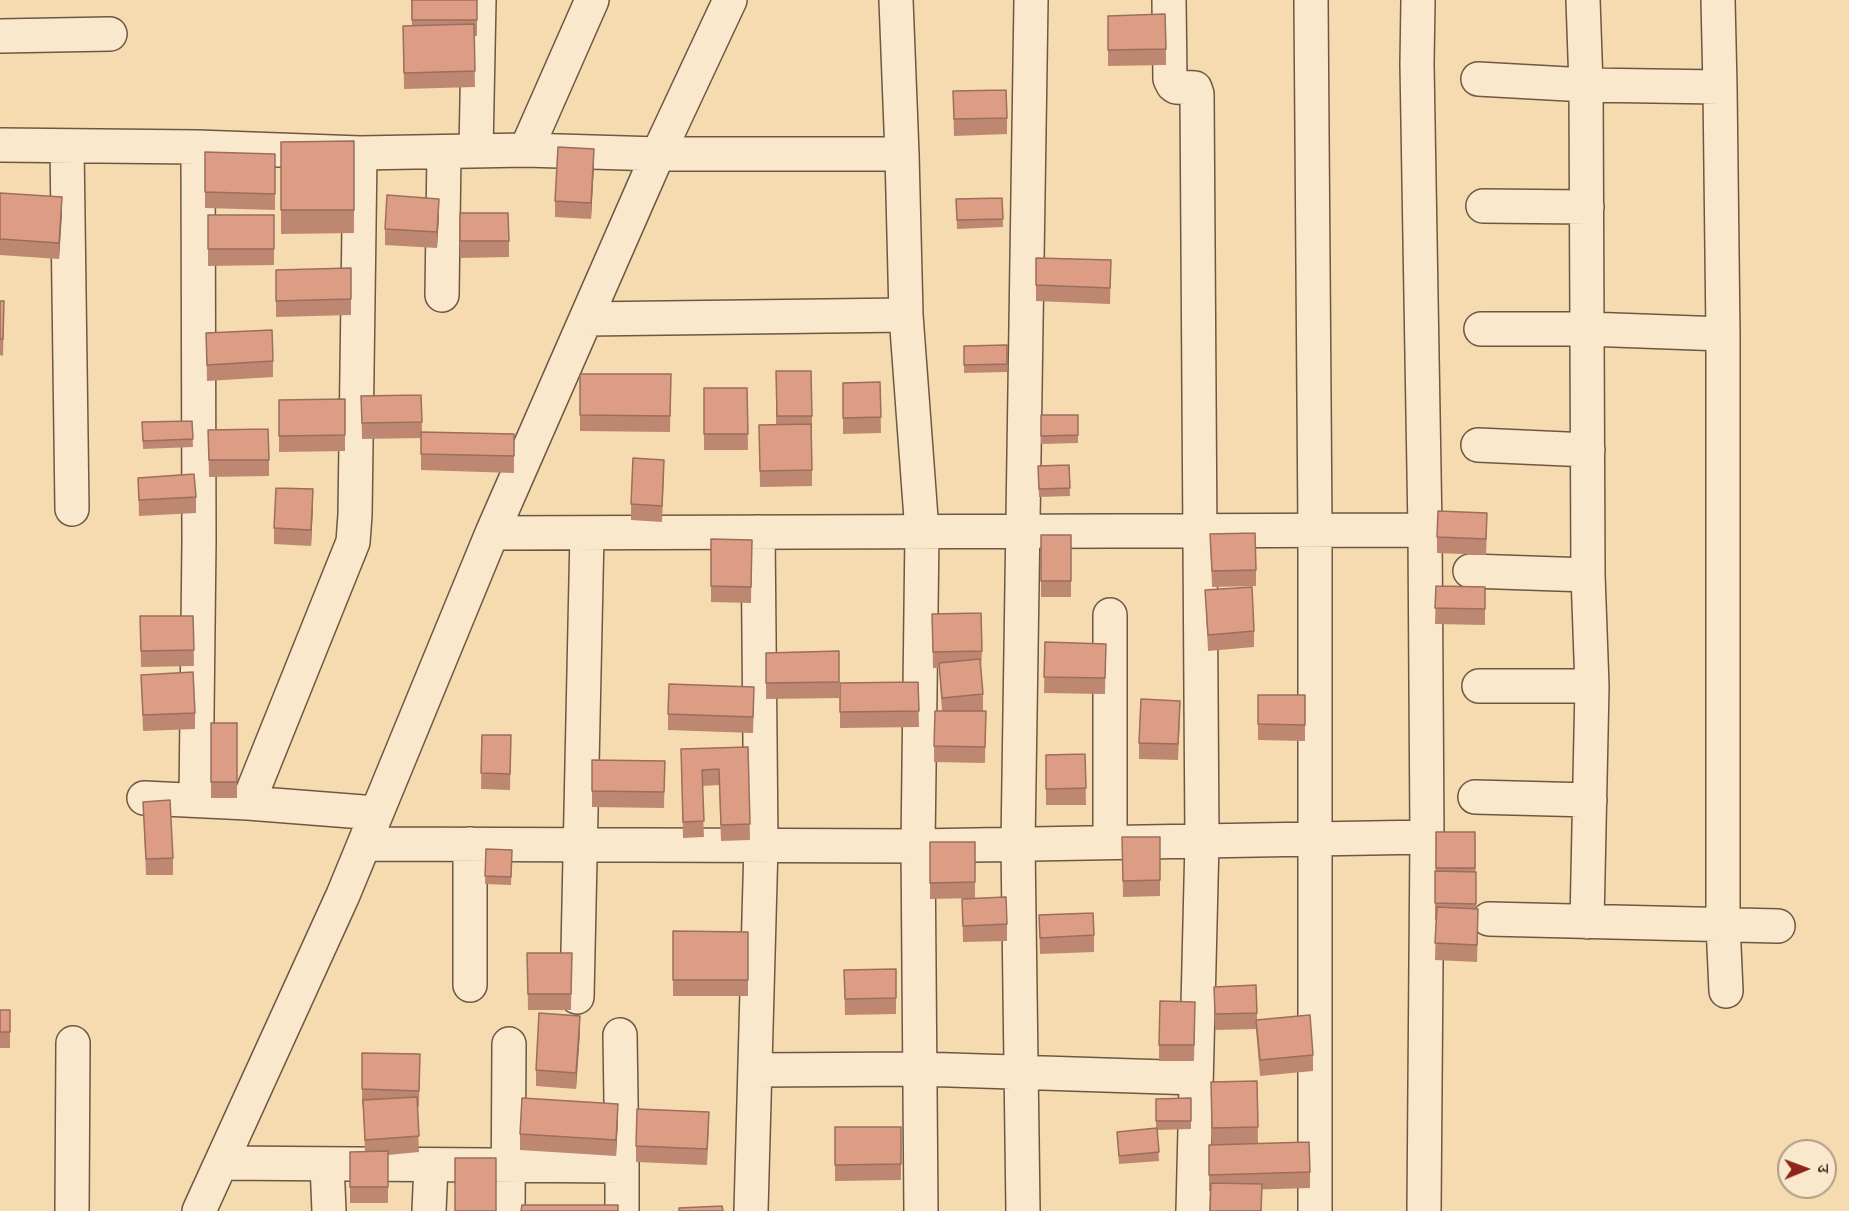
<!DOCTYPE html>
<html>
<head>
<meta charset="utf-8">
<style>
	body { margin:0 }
	#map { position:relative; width:1849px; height:1211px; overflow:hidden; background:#f6dbb0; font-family:"IM FELL Double Pica","Noto Serif Devanagari",serif }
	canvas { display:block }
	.north { position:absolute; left:1777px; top:1139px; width:60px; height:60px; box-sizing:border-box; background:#f9e8cc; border:2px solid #af9d87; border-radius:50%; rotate:89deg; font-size:16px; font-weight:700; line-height:24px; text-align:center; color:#402d1f }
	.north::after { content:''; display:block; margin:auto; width:21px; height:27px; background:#8f2418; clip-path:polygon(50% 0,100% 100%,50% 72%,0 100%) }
</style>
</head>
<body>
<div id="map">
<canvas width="1849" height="1211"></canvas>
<div class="north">उ</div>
</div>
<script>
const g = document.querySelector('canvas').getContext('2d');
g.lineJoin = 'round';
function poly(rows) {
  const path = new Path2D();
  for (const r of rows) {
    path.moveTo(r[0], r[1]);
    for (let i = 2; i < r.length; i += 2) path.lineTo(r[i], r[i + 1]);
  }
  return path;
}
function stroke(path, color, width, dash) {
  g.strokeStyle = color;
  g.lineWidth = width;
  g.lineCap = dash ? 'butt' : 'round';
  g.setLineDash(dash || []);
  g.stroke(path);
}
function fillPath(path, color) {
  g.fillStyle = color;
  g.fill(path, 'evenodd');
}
const minor = poly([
	[592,0,526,150,658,154,902,154,896,0],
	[1169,0,1170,79,1173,85,1176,87,1195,88,1197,94,1202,841,1193,1211],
	[1311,0,1315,530,1315,1211],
	[1418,0,1417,64,1425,530,1427,837,1424,1211],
	[1583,0,1586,85,1588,575,1592,686,1587,922],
	[1718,0,1720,87,1723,334,1723,924,1726,991],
	[0,36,110,34],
	[1478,79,1586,85,1720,87],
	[0,145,198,147,360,153,526,150],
	[67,146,72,509],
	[476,151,479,0],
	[360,153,355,515,353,542,248,803,376,813],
	[902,154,906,315],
	[1483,206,1587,207],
	[442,295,444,152],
	[586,319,906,315,922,532,918,846,921,1211],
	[1481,329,1587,329,1723,334],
	[1478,445,1588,450],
	[492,533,1425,530],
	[1470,571,1588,575],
	[1479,686,1592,686],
	[1475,797,1590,800],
	[144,798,248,803],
	[196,800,199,541,198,147],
	[1110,842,1110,615],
	[364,844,918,846,1427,837],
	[1489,919,1778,926],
	[470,985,470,844],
	[577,997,587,533],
	[620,1035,622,1166],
	[755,1070,920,1069,1196,1078],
	[221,1163,622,1166,622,1211],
	[327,1164,329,1211],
	[72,1211,73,1043],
	[199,1211,343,895,492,533,658,154,730,0],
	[429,1211,431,1165],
	[508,1211,509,1044],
	[751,1211,761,845,758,532],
	[1023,1211,1018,844,1031,0]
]);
stroke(minor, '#6e5843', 36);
stroke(minor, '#f9e8cc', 33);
fillPath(poly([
	[411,0,477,0,477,36,474,36,475,87,404,89,403,26,412,26],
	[1108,16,1166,49,1166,65,1108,66],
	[953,91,1007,118,1007,134,954,136],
	[354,141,354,233,281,234,281,142],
	[205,152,275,154,275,210,205,208],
	[594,165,591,219,555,217,555,201],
	[0,193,62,213,59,259,0,255],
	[1002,198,1003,227,957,229,956,199],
	[460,213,509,241,509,257,460,258],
	[208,215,274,215,274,265,208,266],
	[439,215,437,248,385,245,385,229],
	[1036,258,1111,260,1110,304,1036,301],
	[276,270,351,299,351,315,276,317],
	[0,301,4,317,3,356,0,355],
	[206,333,273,361,273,377,207,381],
	[964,346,1007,364,1007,372,964,373],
	[776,371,812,416,812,486,760,487,759,425,776,425],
	[580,374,671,374,670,432,580,431],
	[880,382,881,433,843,434,843,383],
	[704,388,747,388,748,450,704,450],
	[421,395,422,432,514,434,514,473,421,470,421,438,362,439,361,396],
	[279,400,345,435,345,451,279,452],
	[1041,415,1078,415,1078,443,1041,444],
	[192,421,193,447,143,449,142,422],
	[208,430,269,460,269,476,209,477],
	[1069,465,1070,496,1039,497,1038,466],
	[664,476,662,522,631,520,631,504],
	[138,478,196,497,196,513,139,516],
	[313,505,311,546,274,544,274,528],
	[1487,529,1486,555,1437,553,1437,537],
	[1210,534,1256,570,1256,586,1212,587],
	[1041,535,1071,535,1071,597,1041,597],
	[711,539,752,540,751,603,711,602],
	[1436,586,1485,587,1485,625,1435,624],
	[1205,590,1254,631,1254,647,1208,651],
	[932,614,982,651,981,667,983,694,983,711,975,711,986,711,985,763,934,762,934,746,942,711,939,668,933,668],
	[140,616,193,616,194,666,141,667],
	[1045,642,1106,644,1105,694,1044,693],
	[766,653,839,682,839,698,766,699],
	[141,675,195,713,195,729,143,731],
	[918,682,919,727,840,728,840,683],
	[1258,695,1305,695,1305,741,1258,740],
	[754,703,753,733,668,730,668,714],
	[1180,717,1178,760,1139,759,1139,743],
	[211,723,237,723,237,798,211,798],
	[482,735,511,735,510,790,481,789],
	[748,747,750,840,721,841,719,785,702,786,704,837,683,838,681,749],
	[1085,754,1086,805,1046,805,1046,755],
	[665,761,664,808,592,807,592,791],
	[143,802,173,858,173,875,146,875],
	[1436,832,1475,832,1476,908,1478,925,1477,962,1435,960,1436,920,1435,920,1435,903],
	[1122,837,1160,880,1160,896,1123,897],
	[930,842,975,842,975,898,930,899],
	[486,849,512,850,511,885,485,884],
	[962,899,1007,924,1007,941,963,942],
	[1039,915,1094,935,1094,952,1040,954],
	[673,931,748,932,748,996,673,996],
	[527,953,572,953,571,1010,528,1010],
	[896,969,896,1014,845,1015,844,970],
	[1214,987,1257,1013,1257,1020,1313,1055,1313,1071,1260,1076,1256,1029,1215,1030],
	[0,1010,10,1010,10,1048,0,1048],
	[1195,1018,1194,1061,1159,1061,1159,1045],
	[580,1032,576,1089,536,1086,536,1070],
	[362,1053,420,1054,419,1107,417,1107,419,1152,388,1155,388,1203,350,1203,350,1152,365,1152,363,1105,362,1105],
	[1257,1081,1258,1144,1212,1144,1211,1082],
	[1191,1098,1191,1129,1157,1130,1159,1161,1119,1164,1117,1132,1156,1128,1156,1099],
	[618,1120,616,1156,520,1150,520,1134],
	[835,1127,901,1127,901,1180,835,1181],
	[709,1128,707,1165,636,1162,636,1146],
	[1209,1145,1310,1172,1310,1188,1209,1191]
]), '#be8772');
fillPath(poly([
	[594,149,594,165,591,219,591,203],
	[62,197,62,213,59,259,59,243],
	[439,199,439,215,437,248,437,232],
	[313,489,313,505,311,546,311,530],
	[580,1016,580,1032,576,1089,576,1073],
	[618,1104,618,1120,616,1156,616,1140]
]), '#9b6e5d');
const building = poly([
	[412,0,477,0,477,20,412,20,412,0],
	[1165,14,1166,49,1108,50,1108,16,1165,14],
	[474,24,475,71,404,73,403,26,474,24],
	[1006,90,1007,118,954,119,953,91,1006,90],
	[354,141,354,210,281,210,281,142,354,141],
	[558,147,594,149,591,203,555,201,558,147],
	[205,152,275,154,275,194,205,192,205,152],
	[0,193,62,197,59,243,0,239,0,193],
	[387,195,439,199,437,232,385,229,387,195],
	[1002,198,1003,219,957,220,956,199,1002,198],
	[460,213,508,213,509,241,460,241,460,213],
	[208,215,274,215,274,249,208,249,208,215],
	[1036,258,1111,260,1110,288,1036,285,1036,258],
	[351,268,351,299,276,301,276,270,351,268],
	[0,301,4,301,3,339,0,339,0,301],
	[272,330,273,361,207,365,206,333,272,330],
	[1007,345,1007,364,964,365,964,346,1007,345],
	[776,371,811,371,812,416,777,416,776,371],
	[580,374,671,374,670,416,580,415,580,374],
	[880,382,881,417,843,418,843,383,880,382],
	[704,388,747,388,748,434,704,434,704,388],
	[421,395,422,422,362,423,361,396,421,395],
	[345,399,345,435,279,436,279,400,345,399],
	[1041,415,1078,415,1078,435,1041,436,1041,415],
	[192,421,193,439,143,441,142,422,192,421],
	[811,424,812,470,760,471,759,425,811,424],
	[268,429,269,460,209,460,208,430,268,429],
	[421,432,514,434,514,456,421,454,421,432],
	[633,458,664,460,662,506,631,504,633,458],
	[1069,465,1070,488,1039,489,1038,466,1069,465],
	[194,474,196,497,139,500,138,478,194,474],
	[276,488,313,489,311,530,274,528,276,488],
	[1438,511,1487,513,1486,539,1437,537,1438,511],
	[1255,533,1256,570,1212,571,1210,534,1255,533],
	[1041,535,1071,535,1071,581,1041,581,1041,535],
	[711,539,752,540,751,587,711,586,711,539],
	[1436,586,1485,587,1485,609,1435,608,1436,586],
	[1252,587,1254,631,1208,635,1205,590,1252,587],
	[981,613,982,651,933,652,932,614,981,613],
	[140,616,193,616,194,650,141,651,140,616],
	[1045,642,1106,644,1105,678,1044,677,1045,642],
	[839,651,839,682,766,683,766,653,839,651],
	[980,659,983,694,942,698,939,663,980,659],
	[193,672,195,713,143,715,141,675,193,672],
	[918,682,919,711,840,712,840,683,918,682],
	[669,684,754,687,753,717,668,714,669,684],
	[1258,695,1305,695,1305,725,1258,724,1258,695],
	[1141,699,1180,701,1178,744,1139,743,1141,699],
	[935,711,986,711,985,747,934,746,935,711],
	[211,723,237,723,237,782,211,782,211,723],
	[482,735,511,735,510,774,481,773,482,735],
	[748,747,750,824,721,825,719,769,702,770,704,821,683,822,681,749,748,747],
	[1085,754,1086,788,1046,789,1046,755,1085,754],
	[592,760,665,761,664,792,592,791,592,760],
	[170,800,173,858,146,859,143,802,170,800],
	[1436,832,1475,832,1475,868,1436,868,1436,832],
	[1122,837,1160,837,1160,880,1123,881,1122,837],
	[930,842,975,842,975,882,930,883,930,842],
	[486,849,512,850,511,877,485,876,486,849],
	[1435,871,1476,872,1476,904,1435,903,1435,871],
	[1006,897,1007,924,963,926,962,899,1006,897],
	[1437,907,1478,909,1477,945,1435,943,1437,907],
	[1093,913,1094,935,1040,938,1039,915,1093,913],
	[673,931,748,932,748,980,673,980,673,931],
	[527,953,572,953,571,994,528,994,527,953],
	[896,969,896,998,845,999,844,970,896,969],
	[1256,985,1257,1013,1215,1014,1214,987,1256,985],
	[1160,1001,1195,1002,1194,1045,1159,1045,1160,1001],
	[0,1010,10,1010,10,1032,0,1032,0,1010],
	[539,1013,580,1016,576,1073,536,1070,539,1013],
	[1310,1015,1313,1055,1260,1060,1256,1020,1310,1015],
	[362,1053,420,1054,419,1091,362,1089,362,1053],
	[1257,1081,1258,1127,1212,1128,1211,1082,1257,1081],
	[417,1097,419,1136,365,1140,363,1100,417,1097],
	[522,1098,618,1104,616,1140,520,1134,522,1098],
	[1191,1098,1191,1121,1156,1121,1156,1099,1191,1098],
	[637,1109,709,1112,707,1149,636,1146,637,1109],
	[835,1127,901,1127,901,1164,835,1165,835,1127],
	[1157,1128,1159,1152,1119,1156,1117,1132,1157,1128],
	[1309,1142,1310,1172,1209,1175,1209,1145,1309,1142],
	[388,1151,388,1187,350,1187,350,1152,388,1151],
	[455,1158,496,1158,496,1211,455,1211,455,1158],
	[1211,1183,1262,1184,1261,1211,1210,1211,1211,1183],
	[522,1205,618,1205,618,1211,521,1211,522,1205],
	[722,1206,723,1211,679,1211,679,1208,722,1206]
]);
fillPath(building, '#dd9d85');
stroke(building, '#9b6e5d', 1.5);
</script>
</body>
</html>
